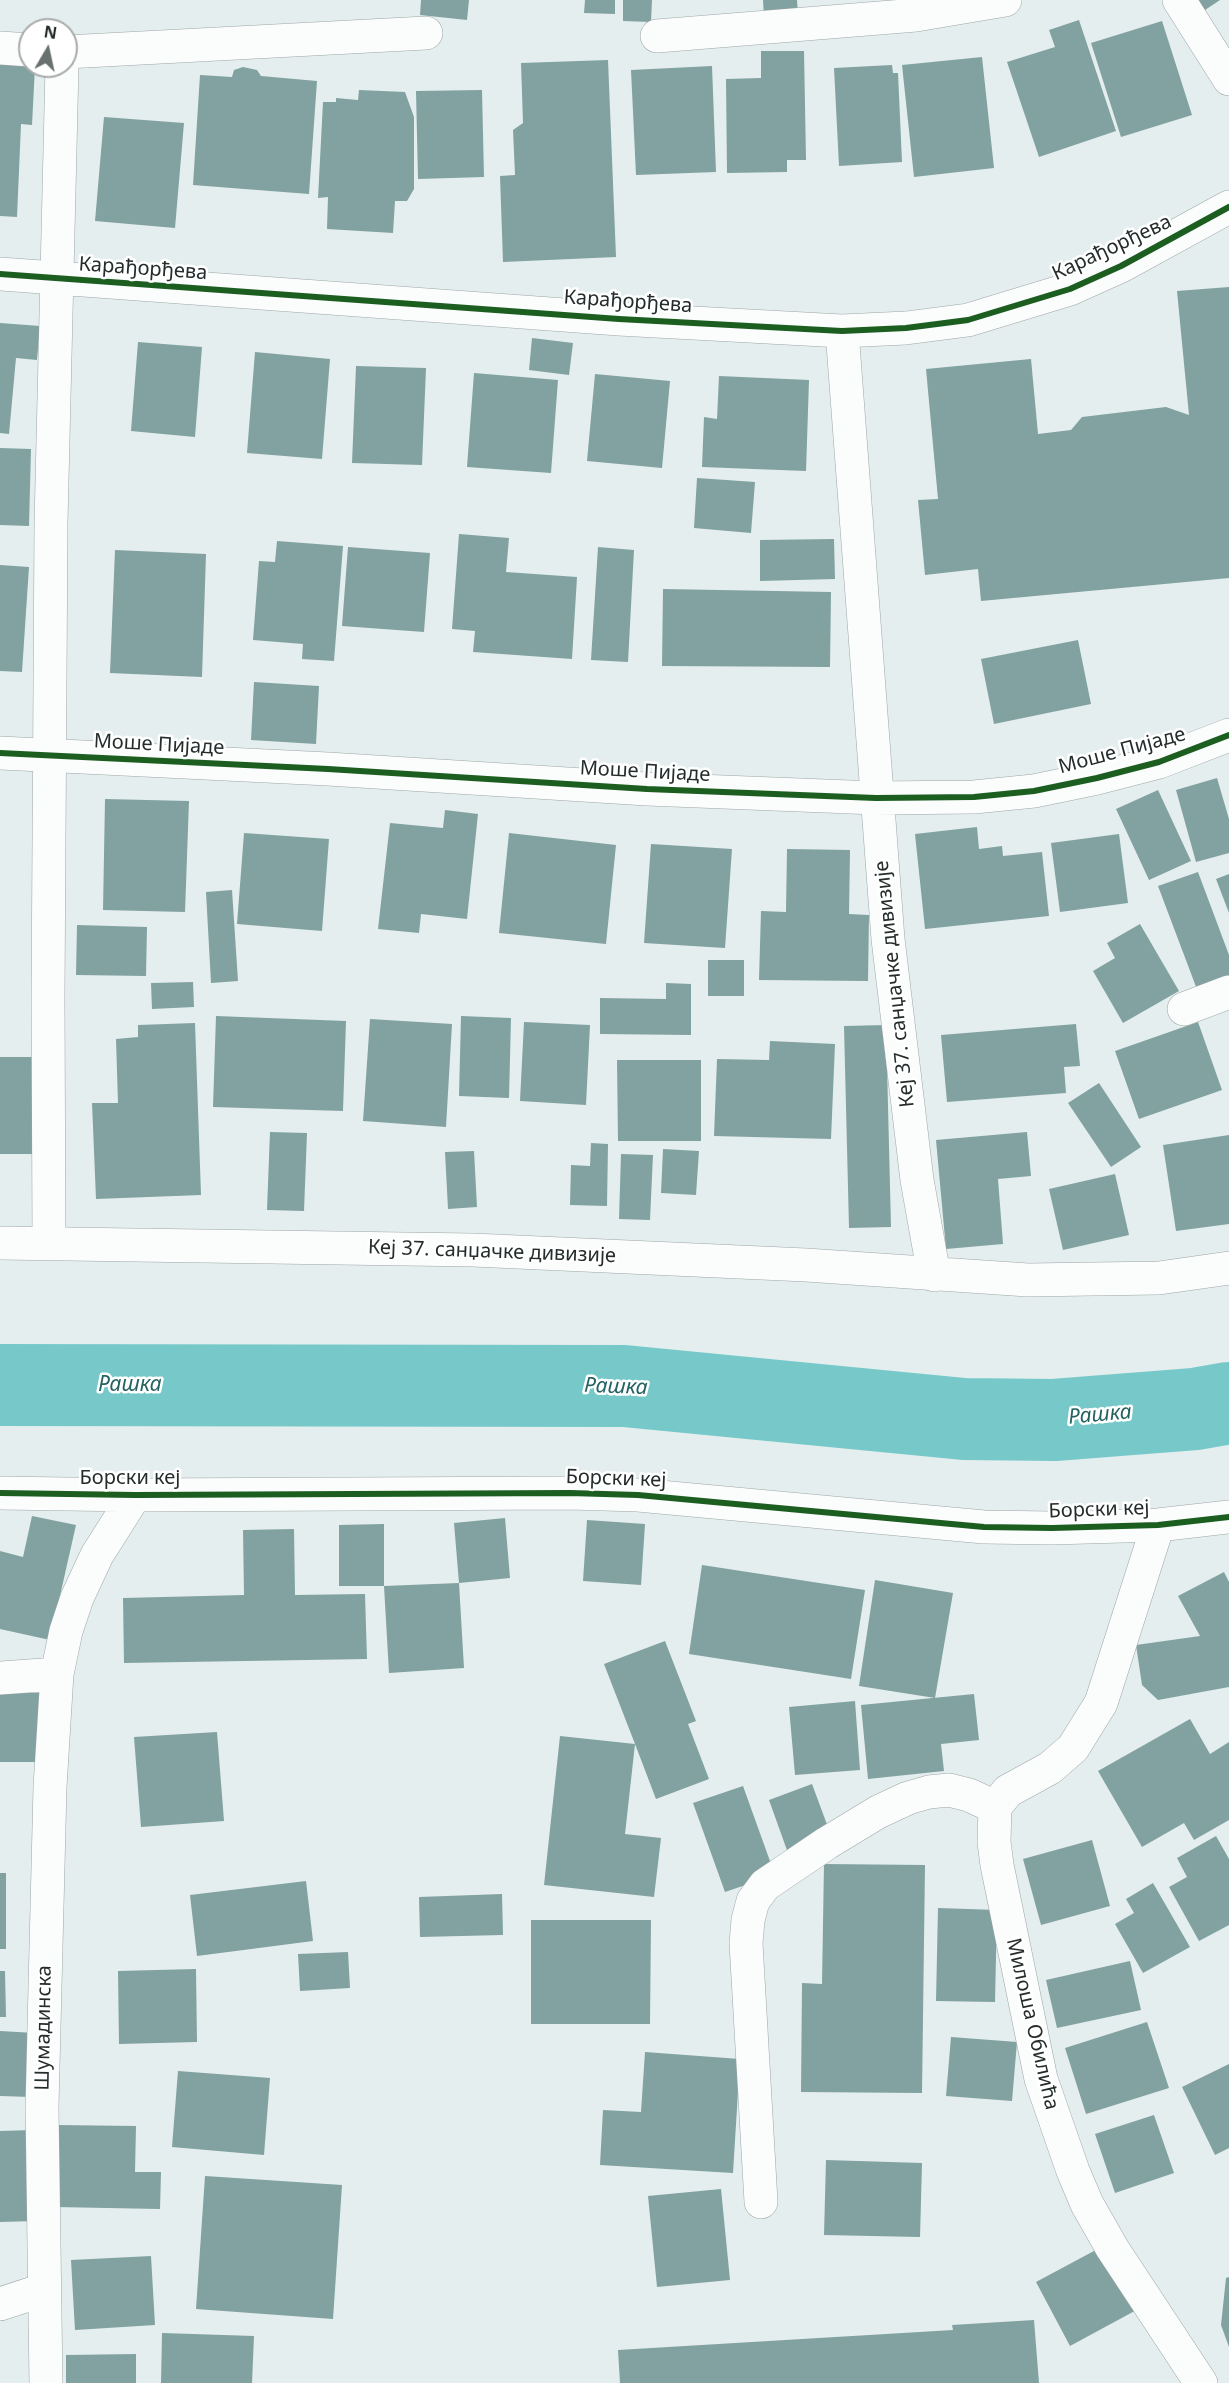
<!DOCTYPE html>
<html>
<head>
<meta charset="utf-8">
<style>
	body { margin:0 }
	#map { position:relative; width:1229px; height:2383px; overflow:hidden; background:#e4eeee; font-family:"Noto Sans",sans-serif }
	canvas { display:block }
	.north { position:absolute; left:18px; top:18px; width:60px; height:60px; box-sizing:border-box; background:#fff; border:2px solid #a8abab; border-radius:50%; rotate:9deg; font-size:16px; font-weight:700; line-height:24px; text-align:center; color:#252c2c }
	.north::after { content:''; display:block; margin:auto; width:21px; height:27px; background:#687070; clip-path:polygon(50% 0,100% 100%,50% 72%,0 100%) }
</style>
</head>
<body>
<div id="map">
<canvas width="1229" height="2383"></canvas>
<div class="north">N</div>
</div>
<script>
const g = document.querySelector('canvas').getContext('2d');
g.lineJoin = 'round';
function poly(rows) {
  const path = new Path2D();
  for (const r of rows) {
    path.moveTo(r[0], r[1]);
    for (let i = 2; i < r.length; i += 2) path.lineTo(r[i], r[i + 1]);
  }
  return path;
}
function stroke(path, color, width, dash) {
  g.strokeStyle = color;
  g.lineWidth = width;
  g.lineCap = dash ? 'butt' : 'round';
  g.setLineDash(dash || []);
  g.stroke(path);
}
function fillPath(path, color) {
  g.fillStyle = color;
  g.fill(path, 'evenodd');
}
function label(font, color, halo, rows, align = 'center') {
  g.font = font + ' "Noto Sans",sans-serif';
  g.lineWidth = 5;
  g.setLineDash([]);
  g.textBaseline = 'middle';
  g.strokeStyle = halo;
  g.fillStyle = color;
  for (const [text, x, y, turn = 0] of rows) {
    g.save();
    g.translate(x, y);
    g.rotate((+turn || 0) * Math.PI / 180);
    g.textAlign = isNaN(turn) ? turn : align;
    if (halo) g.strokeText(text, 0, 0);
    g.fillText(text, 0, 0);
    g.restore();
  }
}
stroke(poly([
	[0,1385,624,1386,964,1419,1054,1420,1195,1409,1229,1403]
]), '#77c9c9', 82);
fillPath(poly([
	[421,0,469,0,467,20,420,15],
	[585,0,615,0,615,14,584,13],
	[623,0,652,0,651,22,623,21],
	[763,0,797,0,798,15,764,17],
	[1195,0,1220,0,1202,12],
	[1079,20,1116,131,1039,157,1007,62,1055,47,1049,30],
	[1162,21,1192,115,1121,137,1091,43],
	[761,51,804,51,806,160,787,160,787,172,727,173,726,79,761,78],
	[982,57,994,168,914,177,902,65],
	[608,60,616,257,503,262,500,176,515,175,513,130,523,123,521,63],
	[0,61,35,66,32,125,21,124,17,217,0,216],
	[892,65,893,73,898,73,902,162,839,166,834,68],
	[712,66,716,172,636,175,631,70],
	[243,67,257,70,261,76,317,81,309,194,193,185,200,75,232,77,234,70],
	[359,90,405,92,414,117,414,189,407,201,395,201,393,233,327,229,328,197,318,198,323,102,336,102,336,98,358,100],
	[482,90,484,177,418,179,416,91],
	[104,117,184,123,175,228,95,221],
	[1229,287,1229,578,981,601,978,569,925,575,918,500,938,499,926,369,1031,359,1038,434,1071,430,1082,417,1166,407,1189,415,1177,291],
	[0,323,40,326,37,360,16,358,9,434,0,433],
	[532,338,573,343,569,375,529,370],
	[138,342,202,347,195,437,131,431],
	[255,352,330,359,322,459,247,453],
	[356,366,426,368,422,465,352,463],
	[474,373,558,380,551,473,467,467],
	[595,374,670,381,662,468,587,461],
	[719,376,809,380,806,471,702,467,704,417,717,419],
	[0,448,31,449,29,526,0,525],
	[697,478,755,482,751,533,694,528],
	[459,534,509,538,506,572,577,577,572,659,473,652,475,631,452,629],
	[834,539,835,579,760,581,760,540],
	[277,541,343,546,334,661,302,659,303,644,253,640,259,561,275,562],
	[348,547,430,553,424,632,342,626],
	[598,547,634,550,628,662,591,660],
	[115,550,206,554,202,677,110,673],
	[0,565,29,567,22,672,0,671],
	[663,589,831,592,830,667,662,666],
	[1078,640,1091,704,994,724,981,659],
	[254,682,319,686,316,744,251,740],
	[1217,778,1229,819,1229,853,1196,862,1176,790],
	[1158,790,1191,861,1149,880,1116,809],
	[105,799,189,801,185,912,103,910],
	[445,810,478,814,467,919,421,914,419,933,378,929,390,823,443,828],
	[977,827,979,849,1002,846,1003,856,1042,852,1049,916,925,929,915,834],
	[244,833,329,839,322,931,237,924],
	[509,833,616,845,606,944,499,933],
	[1119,834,1128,903,1060,912,1051,843],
	[651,844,732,849,725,948,644,943],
	[787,849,850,850,849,914,869,915,868,981,759,980,761,911,786,912],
	[1198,872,1229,955,1229,981,1198,992,1158,886],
	[1229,874,1229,913,1216,879],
	[232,890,238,981,211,983,206,892],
	[1140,924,1179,991,1123,1023,1093,971,1115,958,1107,943],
	[77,925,147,927,146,976,76,975],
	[708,960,744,960,744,996,708,996],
	[193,982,194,1007,152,1009,151,983],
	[666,983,691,984,691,1035,600,1034,600,998,666,999],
	[216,1016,346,1021,343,1111,213,1107],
	[461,1016,511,1018,509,1098,459,1096],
	[370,1019,452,1024,446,1127,363,1121],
	[524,1022,590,1025,586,1105,520,1101],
	[1198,1022,1222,1090,1139,1119,1115,1051],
	[195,1023,201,1195,96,1199,92,1103,118,1103,116,1039,138,1037,138,1025],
	[1076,1024,1080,1066,1064,1067,1066,1093,947,1102,941,1035],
	[886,1025,891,1227,849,1228,844,1026],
	[770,1041,835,1044,831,1139,714,1136,717,1059,769,1060],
	[0,1057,42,1057,42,1154,0,1154],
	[617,1060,701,1060,701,1141,618,1141],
	[1099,1083,1141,1147,1111,1167,1068,1103],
	[270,1132,307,1133,304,1211,267,1210],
	[1027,1132,1031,1176,998,1179,1003,1244,946,1249,936,1140],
	[1229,1135,1229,1224,1176,1231,1163,1145],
	[591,1143,608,1144,607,1206,570,1205,571,1165,590,1166],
	[663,1149,699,1151,696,1195,661,1193],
	[474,1151,477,1207,448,1209,445,1152],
	[621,1154,653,1155,650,1220,619,1219],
	[1115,1174,1129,1235,1063,1250,1049,1189],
	[32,1516,76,1525,50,1640,0,1629,0,1551,23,1557],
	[505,1518,510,1578,459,1583,464,1668,389,1673,384,1586,459,1583,454,1523],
	[587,1520,645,1524,641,1585,583,1581],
	[384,1524,384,1586,339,1586,339,1525],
	[294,1529,295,1595,365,1594,367,1659,124,1663,123,1598,244,1595,243,1530],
	[702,1565,865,1590,851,1679,689,1654],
	[1224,1572,1229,1582,1229,1687,1158,1700,1142,1685,1136,1645,1200,1636,1178,1596],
	[875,1580,953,1593,935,1698,859,1686],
	[665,1641,696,1721,688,1724,709,1779,656,1799,635,1744,625,1834,661,1838,654,1897,544,1885,560,1736,635,1744,604,1664],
	[0,1693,46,1693,46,1762,0,1762],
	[974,1694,979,1740,941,1744,944,1771,868,1779,861,1705],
	[855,1701,860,1770,795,1775,789,1707],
	[1190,1719,1210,1754,1229,1742,1229,1820,1194,1840,1184,1823,1142,1847,1098,1771],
	[217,1732,224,1821,141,1827,134,1737],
	[812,1784,832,1838,788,1853,769,1800],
	[743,1786,775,1875,725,1892,693,1803],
	[1216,1836,1229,1859,1229,1925,1199,1941,1169,1887,1187,1877,1177,1858],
	[1092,1840,1110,1906,1041,1925,1023,1859],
	[824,1864,925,1865,922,2093,801,2092,802,1983,822,1984],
	[0,1873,6,1873,6,1949,0,1949],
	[306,1881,313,1941,197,1956,190,1895],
	[1153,1883,1190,1947,1143,1973,1115,1924,1134,1913,1126,1899],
	[502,1894,503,1935,420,1937,419,1897],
	[938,1908,997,1910,995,2002,936,2001],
	[531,1920,651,1920,650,2024,531,2024],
	[348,1952,350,1988,300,1991,298,1954],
	[1130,1961,1141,2010,1057,2028,1046,1980],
	[196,1969,197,2042,119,2044,118,1971],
	[0,1971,5,1971,6,2017,0,2017],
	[1147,2022,1169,2088,1086,2114,1065,2048],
	[0,2031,35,2033,31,2097,0,2096],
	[951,2037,1017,2042,1012,2101,946,2096],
	[645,2052,740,2059,733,2173,600,2165,603,2110,641,2112],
	[1229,2064,1229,2148,1215,2155,1182,2087],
	[178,2071,270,2078,264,2155,172,2147],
	[1154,2115,1174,2173,1115,2193,1095,2134],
	[56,2125,136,2126,135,2172,161,2172,160,2209,55,2207],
	[33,2130,36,2221,0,2222,0,2131],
	[826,2160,922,2163,920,2237,824,2235],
	[205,2176,342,2185,333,2319,196,2309],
	[721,2189,730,2280,657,2287,648,2196],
	[1107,2244,1142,2307,1070,2346,1036,2282],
	[151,2256,155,2325,75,2330,71,2260],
	[1229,2277,1229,2347,1221,2325,1226,2278],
	[1034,2320,1039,2383,620,2383,618,2350,953,2330,952,2325],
	[162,2333,254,2336,252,2383,161,2383],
	[136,2354,136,2383,66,2383,66,2355]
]), '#82a1a1');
const minor = poly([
	[1179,0,1229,79],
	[657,36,916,15,1005,0],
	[0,48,30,50],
	[66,52,426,33],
	[0,274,619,319,842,331,906,328,968,320,1070,289,1121,266,1229,207],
	[842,331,888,939,917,1180,934,1275],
	[0,753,328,769,647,789,876,798,974,797,1034,791,1097,778,1159,762,1229,735],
	[1184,1009,1229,992],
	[0,1243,473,1250,806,1265,1028,1280,1159,1278,1229,1268],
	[49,1243,48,998,51,523,62,66],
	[0,1493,135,1495,570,1493,638,1495,984,1527,1052,1528,1158,1525,1229,1517],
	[1158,1525,1101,1703,1073,1748,1050,1768,1008,1791,995,1807,994,1842,997,1865,1041,2079,1073,2171,1087,2204,1112,2248,1201,2383],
	[0,1678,57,1674],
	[761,2202,746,1943,748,1920,753,1901,765,1885,827,1843,878,1812,908,1798,929,1792,949,1790,969,1795,995,1807],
	[0,2304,43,2290],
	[46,2383,42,2107,50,1787,57,1674,66,1631,77,1598,97,1555,135,1495]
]);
stroke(minor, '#9ea6a6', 34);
stroke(minor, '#fbfcfc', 33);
stroke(poly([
	[0,274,619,319,842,331,906,328,968,320,1070,289,1121,266,1229,207],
	[0,753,328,769,647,789,876,798,974,797,1034,791,1097,778,1159,762,1229,735],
	[0,1493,135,1495,570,1493,638,1495,984,1527,1052,1528,1158,1525,1229,1517]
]), '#1b5e20', 6);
label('20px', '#252c2c', '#fff', [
	["Карађорђева",1112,248,-25],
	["Карађорђева",143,269,4],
	["Карађорђева",628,302,4],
	["Моше Пијаде",159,745,3],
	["Моше Пијаде",1122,751,-15],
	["Моше Пијаде",645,772,3],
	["Кеј 37. санџачке дивизије",895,984,-96],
	["Кеј 37. санџачке дивизије",492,1252,2],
	["Борски кеј",130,1478],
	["Борски кеј",616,1479,2],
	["Борски кеј",1099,1510,-2],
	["Милоша Обилића",1032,2024,77],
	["Шумадинска",44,2028,-89]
]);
label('italic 21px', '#256262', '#fff', [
	["Рашка",130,1385],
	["Рашка",616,1387,2],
	["Рашка",1100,1415,-5]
]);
</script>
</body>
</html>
